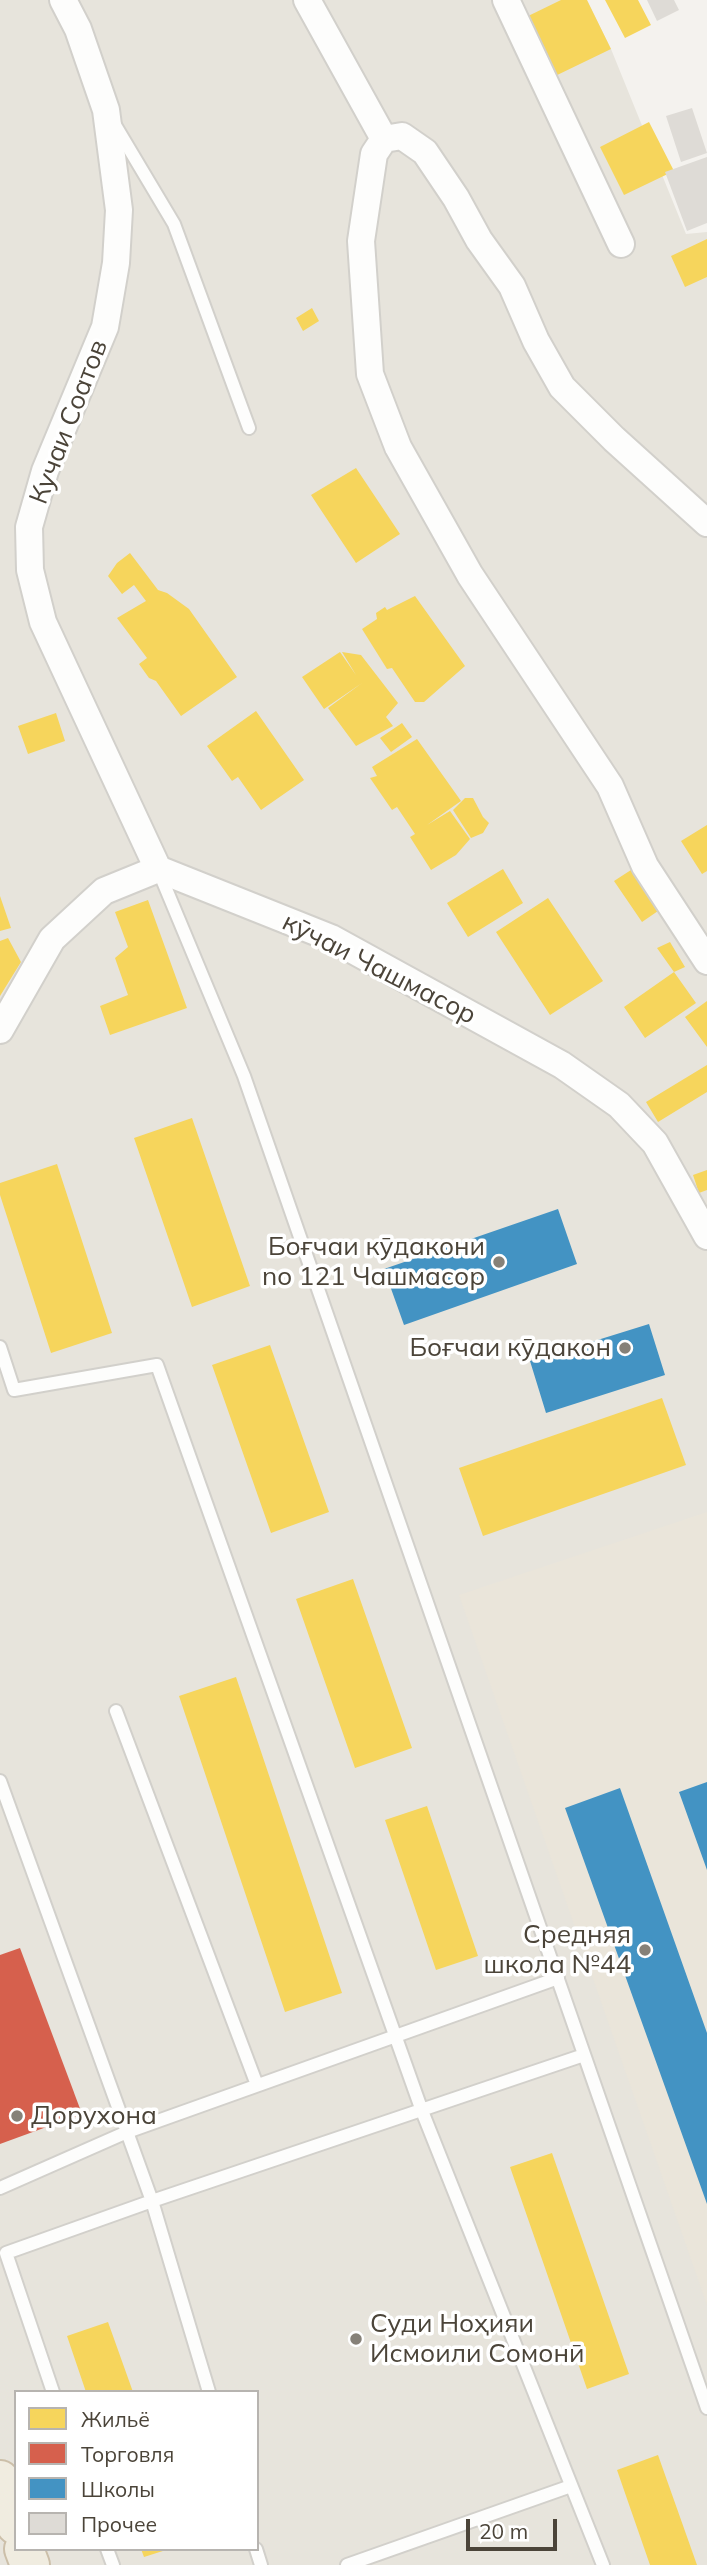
<!DOCTYPE html>
<html>
<head>
<meta charset="utf-8">
<style>
	body { margin:0 }
	#map { position:relative; width:707px; height:2565px; overflow:hidden; background:#f4f2ee; font-family:Mulish,sans-serif }
	canvas { display:block }
	.legend { position:absolute; left:14px; top:2390px; width:245px; height:161px; box-sizing:border-box; background:#fff; border:2px solid #b7b4b0; margin:0; padding:9px 12px; list-style:none; font-size:21px; color:#4b4439 }
	.legend li { display:flex; align-items:center; gap:14px; height:35px }
	.legend b { width:35px; border:2px solid #b7b4b0 }
	.scale { position:absolute; left:466px; top:2519px; width:91px; height:32px; box-sizing:border-box; border:4px solid #4b4439; border-top:0; padding-left:9px; font-size:21px; line-height:24px; white-space:nowrap; color:#4b4439; -webkit-text-stroke:5px #fff; paint-order:stroke }
</style>
</head>
<body>
<div id="map">
<canvas width="707" height="2565"></canvas>
<ul class="legend">
<li><b style="height:19px;background:#f6d55c"></b>Жильё</li>
<li><b style="height:19px;background:#d6604d"></b>Торговля</li>
<li><b style="height:19px;background:#4393c3"></b>Школы</li>
<li><b style="height:19px;background:#dedbd6"></b>Прочее</li>
</ul>
<div class="scale">20 m</div>
</div>
<script>
const g = document.querySelector('canvas').getContext('2d');
g.lineJoin = 'round';
function fillPath(path, color) {
  g.fillStyle = color;
  g.fill(path, 'evenodd');
}
function poly(rows) {
  const path = new Path2D();
  for (const r of rows) {
    path.moveTo(r[0], r[1]);
    for (let i = 2; i < r.length; i += 2) path.lineTo(r[i], r[i + 1]);
  }
  return path;
}
function stroke(path, color, width, dash) {
  g.strokeStyle = color;
  g.lineWidth = width;
  g.lineCap = dash ? 'butt' : 'round';
  g.setLineDash(dash || []);
  g.stroke(path);
}
function label(font, color, halo, rows, align = 'center') {
  g.font = font + ' Mulish,sans-serif';
  g.lineWidth = 7;
  g.setLineDash([]);
  g.textBaseline = 'middle';
  g.strokeStyle = halo;
  g.fillStyle = color;
  for (const [text, x, y, turn = 0] of rows) {
    g.save();
    g.translate(x, y);
    g.rotate((+turn || 0) * Math.PI / 180);
    g.textAlign = isNaN(turn) ? turn : align;
    if (halo) g.strokeText(text, 0, 0);
    g.fillText(text, 0, 0);
    g.restore();
  }
}
fillPath(poly([
	[0,0,587,0,611,49,686,234,707,232,707,2565,0,2565],
	[16,2392,257,2392,257,2549,16,2549]
]), '#e7e4dc');
fillPath(poly([
	[707,1512,707,2305,459,1595]
]), '#eae5da');
fillPath(poly([
	[561,0,587,0,611,49,551,78,522,19],
	[605,0,638,0,651,25,625,38],
	[649,122,674,171,624,195,600,147],
	[707,239,707,277,685,287,671,256],
	[312,308,319,321,303,331,296,318],
	[356,468,400,534,356,563,311,495],
	[130,553,158,590,167,593,189,609,237,677,181,716,156,681,149,678,139,664,147,658,117,618,146,601,134,585,122,594,108,576,117,563],
	[415,596,465,666,424,702,415,702,392,668,387,669,362,629,377,619,376,613,385,607,387,610],
	[340,652,356,675,342,652,361,655,398,703,386,717,393,726,356,746,328,708,362,683,324,709,302,677],
	[256,711,304,780,261,810,238,777,232,781,207,746],
	[56,713,65,741,28,754,18,726],
	[402,723,412,737,391,752,380,738],
	[417,739,461,801,427,825,450,811,470,839,456,855,431,870,410,837,415,834,397,807,392,810,370,778,377,776,372,767],
	[465,798,473,798,483,817,489,823,483,833,471,838,453,810],
	[707,825,707,871,702,874,681,841],
	[503,869,523,903,468,937,447,903],
	[631,870,658,911,642,922,614,881],
	[0,896,11,928,0,931],
	[548,898,603,981,550,1015,496,932],
	[148,900,187,1008,110,1035,100,1006,128,995,115,958,128,947,115,912],
	[8,938,21,962,0,996,0,941],
	[670,942,685,967,674,972,657,948],
	[674,972,696,1003,645,1038,624,1007],
	[707,1001,707,1047,685,1017],
	[707,1065,707,1092,658,1122,646,1102],
	[192,1118,250,1286,192,1307,134,1138],
	[57,1164,112,1333,51,1353,0,1195,0,1183],
	[707,1170,707,1190,699,1193,693,1175],
	[270,1345,329,1512,271,1533,212,1365],
	[662,1398,686,1465,483,1536,459,1468],
	[353,1579,412,1748,355,1768,296,1599],
	[236,1677,342,1993,285,2012,179,1696],
	[427,1806,478,1956,436,1970,385,1820],
	[552,2153,629,2374,587,2389,510,2167],
	[108,2322,133,2392,86,2392,67,2336],
	[658,2455,697,2565,650,2565,617,2470],
	[141,2549,165,2549,166,2550,144,2557]
]), '#f6d55c');
fillPath(poly([
	[20,1948,82,2114,0,2144,0,1955]
]), '#d6604d');
fillPath(poly([
	[558,1209,577,1264,404,1325,384,1269],
	[649,1324,665,1375,546,1413,530,1361],
	[707,1782,707,1870,679,1792],
	[620,1788,707,2033,707,2204,565,1808]
]), '#4393c3');
fillPath(poly([
	[647,0,674,0,679,10,657,21],
	[692,108,707,153,681,162,666,116],
	[707,157,707,223,687,231,665,172]
]), '#dedbd6');
const service = poly([
	[115,125,174,224,249,428],
	[159,872,244,1076,707,2408],
	[0,1347,14,1390,157,1365,422,2111,603,2565],
	[116,1711,257,2085],
	[0,1781,152,2201,584,2055],
	[0,2188,127,2132,558,1978],
	[53,2392,6,2253,152,2201,209,2392],
	[107,2549,113,2565],
	[256,2549,261,2565],
	[347,2565,571,2486]
]);
const minor = poly([
	[63,0,78,29,106,110,119,210,116,263,105,327,45,471,29,527,30,570,43,622,158,869],
	[307,0,384,139],
	[506,0,621,244],
	[707,523,614,439,562,387,536,341,512,286,479,240,456,198,425,152,402,136,384,139,374,154,361,241,370,374,398,447,470,575,610,786,645,866,707,961],
	[0,1030,52,939,104,891,158,869,331,938,562,1065,619,1105,655,1143,707,1236]
]);
const trunk = poly([
	[0,2480,16,2525],
	[24,2549,30,2565]
]);
stroke(service, '#d2d0cb', 16);
stroke(minor, '#d2d0cb', 30);
stroke(trunk, '#ccbfa9', 42);
stroke(service, '#fdfdfc', 12);
stroke(minor, '#fdfdfc', 26);
stroke(trunk, '#f0ece0', 38);
for (const [x, y, r, color] of [
	[499,1262,7,"#868178"],
	[625,1348,7,"#868178"],
	[645,1950,7,"#868178"],
	[17,2116,7,"#868178"],
	[356,2339,7,"#868178"]
]) {
  const dot = new Path2D();
  dot.arc(x, y, r, 0, 2 * Math.PI);
  g.fillStyle = color;
  g.fill(dot);
  stroke(dot, '#fff', 2.5);
}
label('26px', '#4b4439', '#fff', [
	["Кучаи Соатов",69,422,-69],
	["кӯчаи Чашмасор",379,969,27]
]);
label('26px', '#4b4439', '#fff', [
	["Боғчаи кӯдакони",485,1247],
	["no 121 Чашмасор",485,1277],
	["Боғчаи кӯдакон",611,1348],
	["Средняя",631,1935],
	["школа №44",631,1965],
	["Дорухона",31,2116,"left"],
	["Суди Ноҳияи",370,2324,"left"],
	["Исмоили Сомонӣ",370,2354,"left"]
], 'right');
</script>
</body>
</html>
